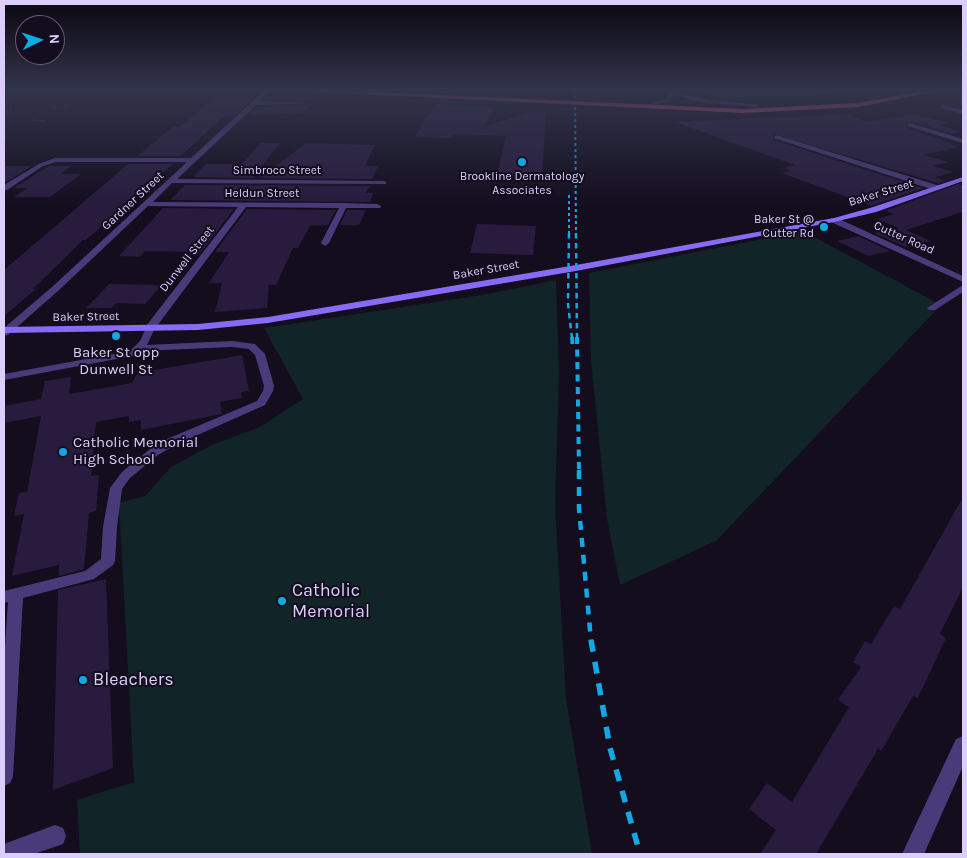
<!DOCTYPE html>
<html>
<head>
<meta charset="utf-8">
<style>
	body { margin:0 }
	#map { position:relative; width:967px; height:858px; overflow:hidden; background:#130d1e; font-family:Karla,sans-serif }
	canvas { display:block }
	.frame { position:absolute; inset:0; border:5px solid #dbcefc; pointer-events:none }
	.north { position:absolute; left:15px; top:15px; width:50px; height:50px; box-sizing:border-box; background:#130d1e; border:1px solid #635a77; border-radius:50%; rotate:86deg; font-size:14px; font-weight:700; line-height:20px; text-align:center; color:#dbcefc }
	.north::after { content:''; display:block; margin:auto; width:18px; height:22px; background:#0faae6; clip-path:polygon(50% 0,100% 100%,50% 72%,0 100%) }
</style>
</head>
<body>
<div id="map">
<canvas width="967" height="858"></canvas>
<div class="frame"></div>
<div class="north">N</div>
</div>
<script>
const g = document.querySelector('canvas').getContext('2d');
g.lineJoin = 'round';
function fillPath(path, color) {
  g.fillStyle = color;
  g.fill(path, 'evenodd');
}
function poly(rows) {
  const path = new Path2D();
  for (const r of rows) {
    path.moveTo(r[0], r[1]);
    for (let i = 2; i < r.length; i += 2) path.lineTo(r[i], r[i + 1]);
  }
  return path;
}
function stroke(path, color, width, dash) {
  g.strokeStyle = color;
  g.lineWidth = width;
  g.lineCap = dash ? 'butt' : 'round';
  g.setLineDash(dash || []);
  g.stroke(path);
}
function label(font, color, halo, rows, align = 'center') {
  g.font = font + ' Karla,sans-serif';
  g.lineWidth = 4;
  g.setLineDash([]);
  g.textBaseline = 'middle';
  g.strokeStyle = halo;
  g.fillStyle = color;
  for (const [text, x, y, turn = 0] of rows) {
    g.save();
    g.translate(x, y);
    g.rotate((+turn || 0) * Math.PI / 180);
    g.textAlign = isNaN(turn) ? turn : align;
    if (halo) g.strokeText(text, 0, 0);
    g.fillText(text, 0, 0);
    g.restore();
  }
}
fillPath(poly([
	[687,89,853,89,814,96,740,98,720,97],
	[803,231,941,305,716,541,620,585,607,519,591,361,589,273],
	[556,280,559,373,555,504,566,699,592,854,80,854,77,800,134,782,119,503,145,496,171,467,214,444,260,427,303,399,264,328,482,295]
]), '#112427');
fillPath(poly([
	[217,96,255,96,235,115,223,117,181,156,137,156,173,127,180,127],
	[267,96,286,96,285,98,315,98,312,101,264,99],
	[438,104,492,107,490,110,495,110,483,127,532,112,546,113,542,177,497,175,506,136,453,134,451,138,415,137,425,118],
	[309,105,302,114,248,115,257,107],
	[847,114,867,122,914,114,949,123,939,125,962,132,951,134,910,121,905,127,959,147,923,155,948,162,933,166,953,172,935,177,946,181,938,183,774,134,773,140,923,188,871,206,782,173,791,171,784,168,795,165,675,122],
	[260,143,280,143,254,176,256,178,193,177,206,164,242,164],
	[306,143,375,145,365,166,378,166,372,179,259,178],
	[128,164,173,164,86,240,83,240,33,289,36,289,4,316,4,270],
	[4,166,32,166,4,183],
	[49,166,71,166,61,174,81,174,50,197,14,197,27,188,14,188],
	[959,184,963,186,963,212,906,230,931,241,905,247,874,233,899,228,877,219,894,214,885,211],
	[185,185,370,186,366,193,373,193,370,202,170,200],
	[163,208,234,209,201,252,145,251,140,257,119,256],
	[247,209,336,210,328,225,310,226,298,248,293,248,276,285,269,285,267,308,215,312,222,283,209,283,229,252,215,252],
	[347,210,366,210,359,225,340,225],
	[477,224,536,226,533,255,470,253],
	[858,236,890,251,868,256,837,241],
	[109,284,162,285,145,304,116,303,112,308,86,308],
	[242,355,249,391,241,392,242,398,220,402,222,414,141,430,141,420,129,422,129,416,96,422,91,476,99,475,96,511,89,513,84,569,59,576,59,565,12,576,24,514,14,516,19,493,27,492,41,416,4,423,4,406,41,399,45,381,71,377,69,394,132,383,137,374,143,372],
	[963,497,963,587,940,634,946,638,918,698,913,696,881,751,878,749,816,854,760,854,776,830,749,809,767,783,792,802,849,707,838,700,861,667,853,662,865,641,871,644,894,606,900,609],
	[106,579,113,768,53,790,58,590]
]), '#281b3e');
stroke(poly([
	[52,108,65,107],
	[4,111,12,111],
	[4,114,9,114],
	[32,120,46,121]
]), '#359aa8', 1, [1, 2]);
fillPath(poly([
	[150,325,155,328,147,345,232,341,255,344,265,354,274,386,273,391,265,405,175,445,158,455,130,478,122,489,117,527,115,561,113,565,94,579,23,598,13,777,10,783,4,786,4,660,8,602,4,603,4,591,85,571,101,559,103,527,110,488,122,472,150,449,167,439,257,401,263,391,264,386,255,355,249,349,232,347,141,351,133,356,4,380,4,374,130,351,140,341,147,326,150,325]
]), '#493b7a');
fillPath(poly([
	[270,89,276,90,268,93,259,101,315,103,256,105,177,179,384,181,386,182,386,184,172,183,153,202,344,203,377,204,381,206,380,208,346,208,329,243,325,246,321,243,339,208,246,207,154,330,150,331,146,330,146,326,238,207,148,206,58,291,8,335,4,336,4,328,52,287,187,162,56,162,43,166,7,190,4,190,4,185,39,164,55,158,191,158,264,91,270,89],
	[380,89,386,89,382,92,380,89],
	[664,89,704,99,759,105,756,107,704,103,673,95,670,101,652,105,652,103,666,99,668,93,664,89],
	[943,105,963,110,963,114,941,108,943,105],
	[909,123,963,139,963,143,907,126,909,123],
	[776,135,940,186,941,188,934,190,774,138,776,135],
	[831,218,837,218,963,276,963,282,831,222,831,218],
	[963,285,963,292,935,310,929,310,927,308,963,285],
	[963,736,963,766,924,854,902,854,956,739,963,736],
	[55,825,63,828,66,836,63,844,34,854,4,854,4,844,55,825]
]), '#493b7a');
fillPath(poly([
	[963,177,963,181,876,212,834,222,576,271,268,323,198,330,4,333,4,327,198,324,268,317,576,265,834,218,870,208,963,177]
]), '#886bf5');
fillPath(poly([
	[263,89,310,89,743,109,858,103,934,89,948,89,858,107,743,113,263,89]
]), '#f45181');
stroke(poly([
	[575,89,576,234],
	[569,234,569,192]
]), '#0faae6', 2, [3, 3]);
stroke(poly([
	[569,233,568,304,572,338],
	[576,233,577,338]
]), '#0faae6', 2.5, [5.5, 4.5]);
stroke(poly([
	[572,337,573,349],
	[577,337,579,471]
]), '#0faae6', 4, [7, 5.5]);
stroke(poly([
	[579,470,579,508,591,641]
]), '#0faae6', 4.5, [9, 8]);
stroke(poly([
	[591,640,610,748,640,854]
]), '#0faae6', 5.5, [12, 10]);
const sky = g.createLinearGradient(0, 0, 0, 209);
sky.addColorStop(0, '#0a0710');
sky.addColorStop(0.43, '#33354c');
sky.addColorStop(1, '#33354c00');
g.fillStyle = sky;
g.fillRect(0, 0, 967, 209);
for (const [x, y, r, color] of [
	[522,162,5,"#0faae6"],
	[824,227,5,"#0faae6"],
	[116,336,5,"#0faae6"],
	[63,452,5,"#0faae6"],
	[282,601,5,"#0faae6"],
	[83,680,5,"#0faae6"]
]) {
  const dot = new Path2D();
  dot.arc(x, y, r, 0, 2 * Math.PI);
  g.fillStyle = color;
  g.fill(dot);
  stroke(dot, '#130d1e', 2);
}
label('12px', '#dbcefc', '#130d1e', [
	["Simbroco Street",277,171],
	["Baker Street",881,193,-17],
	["Heldun Street",262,194],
	["Gardner Street",133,201,-43],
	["Cutter Road",904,238,24],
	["Dunwell Street",187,259,-52],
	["Baker Street",486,270,-10],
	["Baker Street",86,317,-1]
]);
label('12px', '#dbcefc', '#130d1e', [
	["Brookline Dermatology",522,177],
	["Associates",522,191],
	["Baker St @",814,220,"right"],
	["Cutter Rd",814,234,"right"]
]);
label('15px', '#dbcefc', '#130d1e', [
	["Baker St opp",116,353],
	["Dunwell St",116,370],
	["Catholic Memorial",73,443,"left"],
	["High School",73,460,"left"]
]);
label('18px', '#dbcefc', '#130d1e', [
	["Catholic",292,591],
	["Memorial",292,612],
	["Bleachers",93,680]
], 'left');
</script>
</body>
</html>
